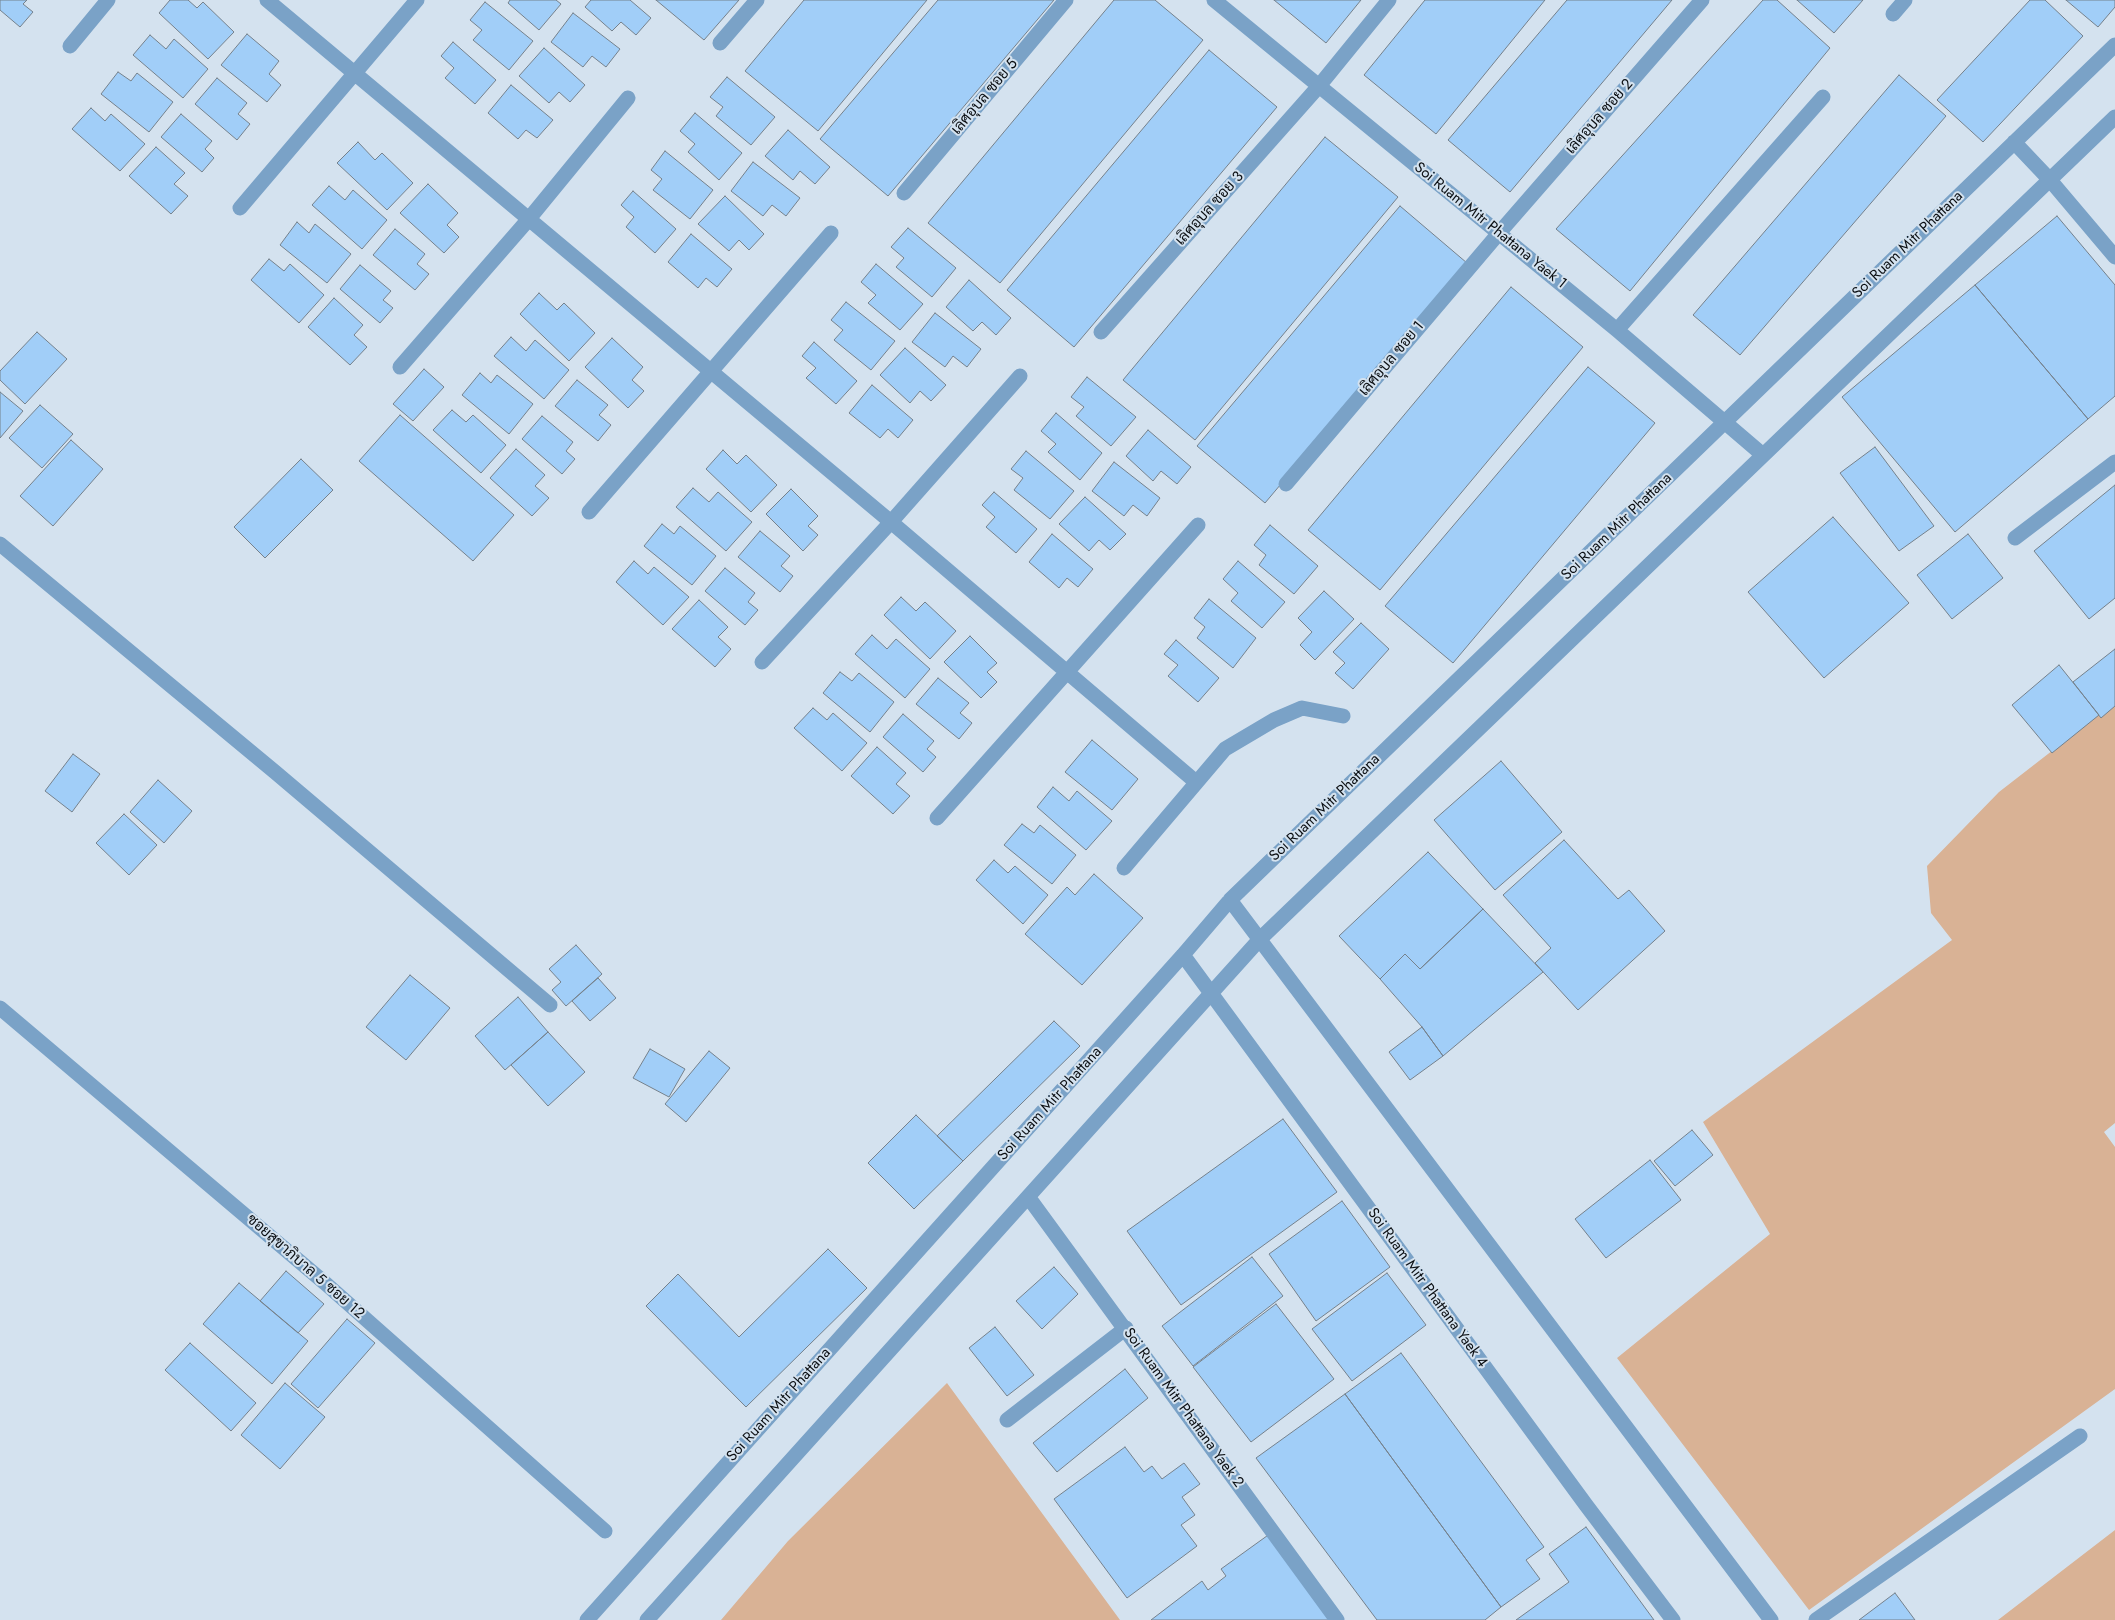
<!DOCTYPE html>
<html>
<head>
<meta charset="utf-8">
<style>
	body { margin:0 }
	canvas { display:block; background:#d4e2ef }
</style>
</head>
<body>
<canvas width="2115" height="1620"></canvas>
<script>
const g = document.querySelector('canvas').getContext('2d');
g.lineJoin = 'round';
function fillPath(path, color) {
  g.fillStyle = color;
  g.fill(path, 'evenodd');
}
function poly(rows) {
  const path = new Path2D();
  for (const r of rows) {
    path.moveTo(r[0], r[1]);
    for (let i = 2; i < r.length; i += 2) path.lineTo(r[i], r[i + 1]);
  }
  return path;
}
function stroke(path, color, width, dash) {
  g.strokeStyle = color;
  g.lineWidth = width;
  g.lineCap = dash ? 'butt' : 'round';
  g.setLineDash(dash || []);
  g.stroke(path);
}
function label(font, color, halo, rows, align = 'center') {
  g.font = font + ' Jost,Sarabun,sans-serif';
  g.lineWidth = 4;
  g.setLineDash([]);
  g.textBaseline = 'middle';
  g.strokeStyle = halo;
  g.fillStyle = color;
  for (const [text, x, y, turn = 0] of rows) {
    g.save();
    g.translate(x, y);
    g.rotate((+turn || 0) * Math.PI / 180);
    g.textAlign = isNaN(turn) ? turn : align;
    if (halo) g.strokeText(text, 0, 0);
    g.fillText(text, 0, 0);
    g.restore();
  }
}
fillPath(poly([
	[2115,702,2115,1123,2104,1132,2115,1147,2115,1389,1809,1610,1617,1358,1770,1234,1703,1122,1952,940,1931,913,1927,866,1999,792],
	[947,1383,1120,1620,721,1620,788,1541],
	[2115,1530,2115,1620,1998,1620]
]), '#d9b295');
const building = poly([
	[0,0,27,0,23,4,33,12,20,27,0,10,0,0],
	[170,0,188,0,197,8,203,2,234,32,208,59,159,13,170,0],
	[510,0,556,0,561,4,539,30,508,3,510,0],
	[591,0,630,0,651,18,636,35,621,22,612,31,585,7,591,0],
	[656,0,739,0,704,40,656,0],
	[804,0,927,0,818,131,745,71,804,0],
	[938,0,1054,0,888,196,820,139,938,0],
	[1114,0,1155,0,1203,40,1000,283,928,223,1114,0],
	[1274,0,1361,0,1326,43,1274,0],
	[1425,0,1545,0,1436,134,1364,75,1425,0],
	[1567,0,1672,0,1510,192,1448,140,1567,0],
	[1763,0,1777,0,1830,48,1630,291,1556,229,1763,0],
	[1797,0,1863,0,1834,33,1797,0],
	[2030,0,2045,0,2083,36,1983,142,1937,100,2030,0],
	[2066,0,2115,0,2115,7,2098,27,2066,0],
	[485,2,533,41,509,70,473,40,482,30,470,20,485,2],
	[573,13,620,49,606,67,592,56,583,67,551,42,573,13],
	[247,34,279,61,269,74,281,85,267,102,221,65,247,34],
	[150,35,166,49,174,39,208,69,183,98,133,55,150,35],
	[453,42,496,80,475,104,445,78,454,68,441,56,453,42],
	[544,48,585,85,570,102,559,92,549,103,519,76,544,48],
	[1209,50,1277,107,1074,347,1007,290,1209,50],
	[118,72,131,81,137,73,173,102,149,132,101,94,118,72],
	[1899,75,1946,116,1740,355,1693,315,1899,75],
	[727,77,775,117,751,145,716,116,723,107,710,97,727,77],
	[217,78,247,103,238,114,250,124,237,140,195,104,217,78],
	[511,85,553,120,537,138,526,130,518,139,488,113,511,85],
	[91,108,105,121,111,114,145,144,120,171,72,129,91,108],
	[695,113,742,153,719,180,688,152,695,144,680,131,695,113],
	[181,114,212,141,205,149,214,158,202,172,161,137,181,114],
	[788,130,830,167,815,184,800,171,793,180,765,156,788,130],
	[1325,137,1398,197,1195,440,1123,380,1325,137],
	[358,142,375,160,382,153,413,183,387,210,337,163,358,142],
	[156,147,185,173,174,184,188,196,171,214,129,176,156,147],
	[665,151,713,190,690,219,653,190,662,179,651,170,665,151],
	[753,162,800,198,786,216,772,205,763,216,731,191,753,162],
	[428,184,458,213,447,225,459,237,444,253,400,213,428,184],
	[329,186,345,200,353,190,387,220,362,249,312,205,329,186],
	[633,191,676,229,655,253,626,227,634,217,621,205,633,191],
	[725,196,764,234,749,250,739,240,729,251,698,224,725,196],
	[1400,206,1467,263,1265,503,1197,446,1400,206],
	[2057,216,2115,285,2115,396,2088,419,1975,285,2057,216],
	[297,222,309,233,315,224,351,254,327,283,280,245,297,222],
	[908,228,956,268,932,297,896,267,904,258,891,247,908,228],
	[395,229,425,254,417,264,429,274,415,290,373,255,395,229],
	[691,234,732,269,717,287,706,278,698,288,668,262,691,234],
	[269,259,284,271,290,264,324,295,299,323,251,280,269,259],
	[876,264,923,304,900,330,868,303,876,295,861,282,876,264],
	[360,265,391,291,383,300,393,308,380,323,340,289,360,265],
	[969,280,1011,318,996,335,982,322,973,331,946,307,969,280],
	[1975,285,2088,419,1955,532,1842,397,1975,285],
	[1511,287,1583,347,1380,590,1308,530,1511,287],
	[539,293,557,310,564,303,595,333,569,361,520,314,539,293],
	[334,298,363,325,354,335,367,347,350,365,308,327,334,298],
	[846,302,895,341,871,370,834,340,843,330,831,320,846,302],
	[935,313,981,349,967,367,953,356,945,367,912,342,935,313],
	[37,332,67,359,25,404,0,380,0,371,37,332],
	[511,337,526,351,535,340,569,370,544,399,494,356,511,337],
	[612,338,643,367,632,380,644,391,628,408,585,367,612,338],
	[814,342,857,381,836,404,806,378,816,368,802,356,814,342],
	[905,348,946,385,931,401,920,391,910,403,880,375,905,348],
	[1588,367,1655,423,1453,663,1385,606,1588,367],
	[424,369,444,387,413,421,393,404,424,369],
	[480,373,491,383,497,375,533,404,509,434,462,395,480,373],
	[1087,377,1136,417,1111,446,1076,416,1084,407,1071,397,1087,377],
	[577,380,608,405,599,415,611,425,598,441,555,406,577,380],
	[872,385,913,420,898,438,888,429,880,438,849,413,872,385],
	[0,392,23,411,0,438,0,392],
	[40,405,73,434,42,468,9,438,40,405],
	[452,410,466,422,473,415,506,445,481,473,433,430,452,410],
	[1056,413,1102,453,1080,480,1048,452,1056,444,1041,431,1056,413],
	[400,415,514,515,473,561,359,461,400,415],
	[542,416,573,442,566,451,575,459,562,474,522,439,542,416],
	[1148,430,1191,467,1177,484,1161,471,1153,481,1126,456,1148,430],
	[71,440,103,469,53,526,20,496,71,440],
	[1875,447,1934,526,1899,551,1840,473,1875,447],
	[516,449,545,475,535,486,549,498,532,516,490,478,516,449],
	[723,450,737,464,746,455,777,485,751,512,706,469,723,450],
	[1026,451,1074,491,1050,519,1014,490,1023,478,1011,469,1026,451],
	[301,459,333,490,265,558,234,527,301,459],
	[1114,462,1160,498,1147,516,1133,505,1124,516,1092,491,1114,462],
	[2115,485,2115,598,2089,619,2034,551,2115,485],
	[693,488,709,502,718,492,752,522,726,551,676,507,693,488],
	[791,489,818,516,808,526,818,535,803,551,766,514,791,489],
	[994,492,1037,529,1016,553,986,527,995,517,982,505,994,492],
	[1085,497,1126,534,1110,550,1099,540,1089,551,1059,524,1085,497],
	[1833,517,1909,603,1824,678,1748,592,1833,517],
	[662,524,674,534,680,526,716,556,692,585,644,546,662,524],
	[1270,525,1318,566,1294,594,1259,565,1266,555,1254,545,1270,525],
	[760,531,790,556,781,566,793,576,780,592,738,557,760,531],
	[1052,534,1093,569,1078,587,1067,578,1059,588,1029,562,1052,534],
	[1968,534,2003,578,1952,619,1917,575,1968,534],
	[634,561,648,574,654,567,689,597,663,625,616,582,634,561],
	[1238,561,1285,602,1262,628,1231,601,1238,593,1223,579,1238,561],
	[725,568,755,593,748,602,758,610,745,625,705,591,725,568],
	[1324,591,1354,619,1315,660,1300,645,1312,632,1298,618,1324,591],
	[901,597,916,611,925,602,956,631,930,659,884,615,901,597],
	[1209,599,1256,638,1233,668,1197,638,1205,627,1194,618,1209,599],
	[699,600,728,627,718,637,731,649,715,667,672,629,699,600],
	[1361,623,1389,649,1353,689,1335,673,1345,663,1333,652,1361,623],
	[872,635,887,649,896,639,930,669,905,698,855,654,872,635],
	[970,636,997,663,987,672,997,682,981,698,944,662,970,636],
	[1176,640,1219,678,1198,702,1168,676,1178,665,1164,654,1176,640],
	[2115,649,2115,706,2101,718,2073,682,2115,649],
	[2059,665,2099,715,2052,753,2012,705,2059,665],
	[840,672,852,681,859,673,894,702,870,732,823,693,840,672],
	[938,678,969,703,960,713,972,723,959,739,916,704,938,678],
	[813,708,827,720,833,713,867,743,842,771,794,728,813,708],
	[903,714,934,741,927,749,936,757,923,772,883,737,903,714],
	[1092,740,1138,779,1112,810,1065,772,1092,740],
	[877,747,906,773,896,784,910,796,893,814,851,776,877,747],
	[73,754,100,774,72,812,45,791,73,754],
	[1501,761,1562,832,1495,890,1434,820,1501,761],
	[158,780,192,811,164,843,130,812,158,780],
	[1053,787,1069,801,1077,791,1112,821,1086,850,1037,807,1053,787],
	[124,814,157,845,129,875,96,843,124,814],
	[1022,824,1034,833,1040,825,1076,855,1052,884,1004,845,1022,824],
	[1564,840,1618,899,1629,890,1665,931,1578,1010,1535,963,1551,948,1503,895,1564,840],
	[1428,852,1483,909,1420,969,1405,954,1380,979,1339,936,1428,852],
	[994,860,1008,873,1015,866,1048,895,1023,924,976,880,994,860],
	[1094,874,1143,918,1082,985,1025,934,1067,887,1075,895,1094,874],
	[1483,909,1543,972,1443,1056,1422,1027,1380,979,1405,954,1420,969,1483,909],
	[576,945,602,974,566,1006,552,990,561,982,549,969,576,945],
	[410,975,450,1008,406,1060,366,1027,410,975],
	[598,978,616,998,590,1021,572,1001,598,978],
	[518,997,548,1032,505,1070,475,1036,518,997],
	[1054,1021,1080,1046,963,1161,937,1136,1054,1021],
	[1422,1027,1443,1056,1410,1080,1389,1052,1422,1027],
	[548,1032,585,1072,548,1106,511,1065,548,1032],
	[650,1049,685,1069,669,1097,633,1078,650,1049],
	[709,1051,730,1068,686,1122,665,1104,709,1051],
	[916,1115,963,1161,914,1209,868,1163,916,1115],
	[1283,1119,1337,1192,1181,1305,1127,1231,1283,1119],
	[1692,1130,1713,1155,1675,1186,1654,1161,1692,1130],
	[1650,1160,1681,1200,1606,1258,1575,1219,1650,1160],
	[1342,1201,1390,1267,1316,1321,1269,1254,1342,1201],
	[828,1249,867,1288,746,1407,646,1306,678,1274,739,1337,828,1249],
	[1252,1257,1283,1296,1193,1366,1162,1326,1252,1257],
	[1054,1267,1078,1294,1042,1329,1016,1301,1054,1267],
	[286,1271,324,1304,298,1333,260,1301,286,1271],
	[1387,1273,1426,1325,1352,1381,1312,1329,1387,1273],
	[239,1283,308,1341,272,1384,203,1324,239,1283],
	[1276,1304,1334,1379,1251,1442,1193,1367,1276,1304],
	[347,1319,375,1343,318,1408,291,1384,347,1319],
	[995,1327,1034,1375,1007,1396,969,1348,995,1327],
	[190,1343,256,1403,231,1431,165,1370,190,1343],
	[1401,1353,1544,1547,1526,1560,1540,1579,1501,1607,1345,1394,1401,1353],
	[1125,1369,1148,1398,1057,1472,1033,1443,1125,1369],
	[285,1383,325,1417,280,1469,241,1435,285,1383],
	[1345,1394,1501,1607,1485,1620,1377,1620,1256,1458,1345,1394],
	[1125,1447,1144,1472,1152,1466,1162,1479,1184,1463,1200,1484,1182,1497,1195,1515,1181,1525,1197,1546,1127,1598,1054,1499,1125,1447],
	[1586,1527,1654,1620,1516,1620,1569,1582,1549,1554,1586,1527],
	[1271,1533,1334,1620,1151,1620,1202,1581,1208,1590,1226,1576,1221,1569,1271,1533],
	[1895,1593,1915,1620,1859,1620,1895,1593]
]);
fillPath(building, '#a1cef8');
stroke(building, '#75818c', 1);
stroke(poly([
	[2015,538,2115,462],
	[1007,1420,1126,1328],
	[1816,1620,2080,1436]
]), '#7aa2c7', 15);
stroke(poly([
	[267,0,891,522,1196,782],
	[1214,0,1617,330,1763,455],
	[1893,14,1905,0],
	[720,43,757,0],
	[70,46,108,0],
	[2014,142,2050,180,2115,257],
	[904,193,1066,0],
	[240,208,417,0],
	[1617,330,1823,97],
	[1101,332,1319,86,1389,0],
	[400,367,528,220,628,98],
	[1286,484,1499,233,1702,0],
	[589,512,831,233],
	[0,544,275,772,550,1005],
	[762,662,891,522,1020,376],
	[937,818,1198,525],
	[1124,868,1225,749,1274,720,1302,708,1343,716],
	[1230,900,1771,1620],
	[1183,955,1586,1505,1673,1620],
	[0,1008,325,1283,605,1531],
	[1029,1198,1337,1620],
	[587,1620,1183,955,1230,900,2115,45],
	[647,1620,1260,939,2115,117]
]), '#7aa2c7', 15);
label('15px', '#0b0f13', '#d4e2ef', [
	["เลิศอุบล ซอย 5",985,97,-50],
	["เลิศอุบล ซอย 2",1600,117,-49],
	["เลิศอุบล ซอย 3",1210,209,-48],
	["Soi Ruam Mitr Phattana Yaek 1",1490,226,39],
	["Soi Ruam Mitr Phattana",1908,245,-44],
	["เลิศอุบล ซอย 1",1392,359,-50],
	["Soi Ruam Mitr Phattana",1617,527,-44],
	["Soi Ruam Mitr Phattana",1325,808,-44],
	["Soi Ruam Mitr Phattana",1050,1104,-48],
	["ซอยสุขาภิบาล 5 ซอย 12",305,1267,41],
	["Soi Ruam Mitr Phattana Yaek 4",1427,1288,54],
	["Soi Ruam Mitr Phattana",779,1405,-48],
	["Soi Ruam Mitr Phattana Yaek 2",1183,1408,54]
]);
</script>
</body>
</html>
